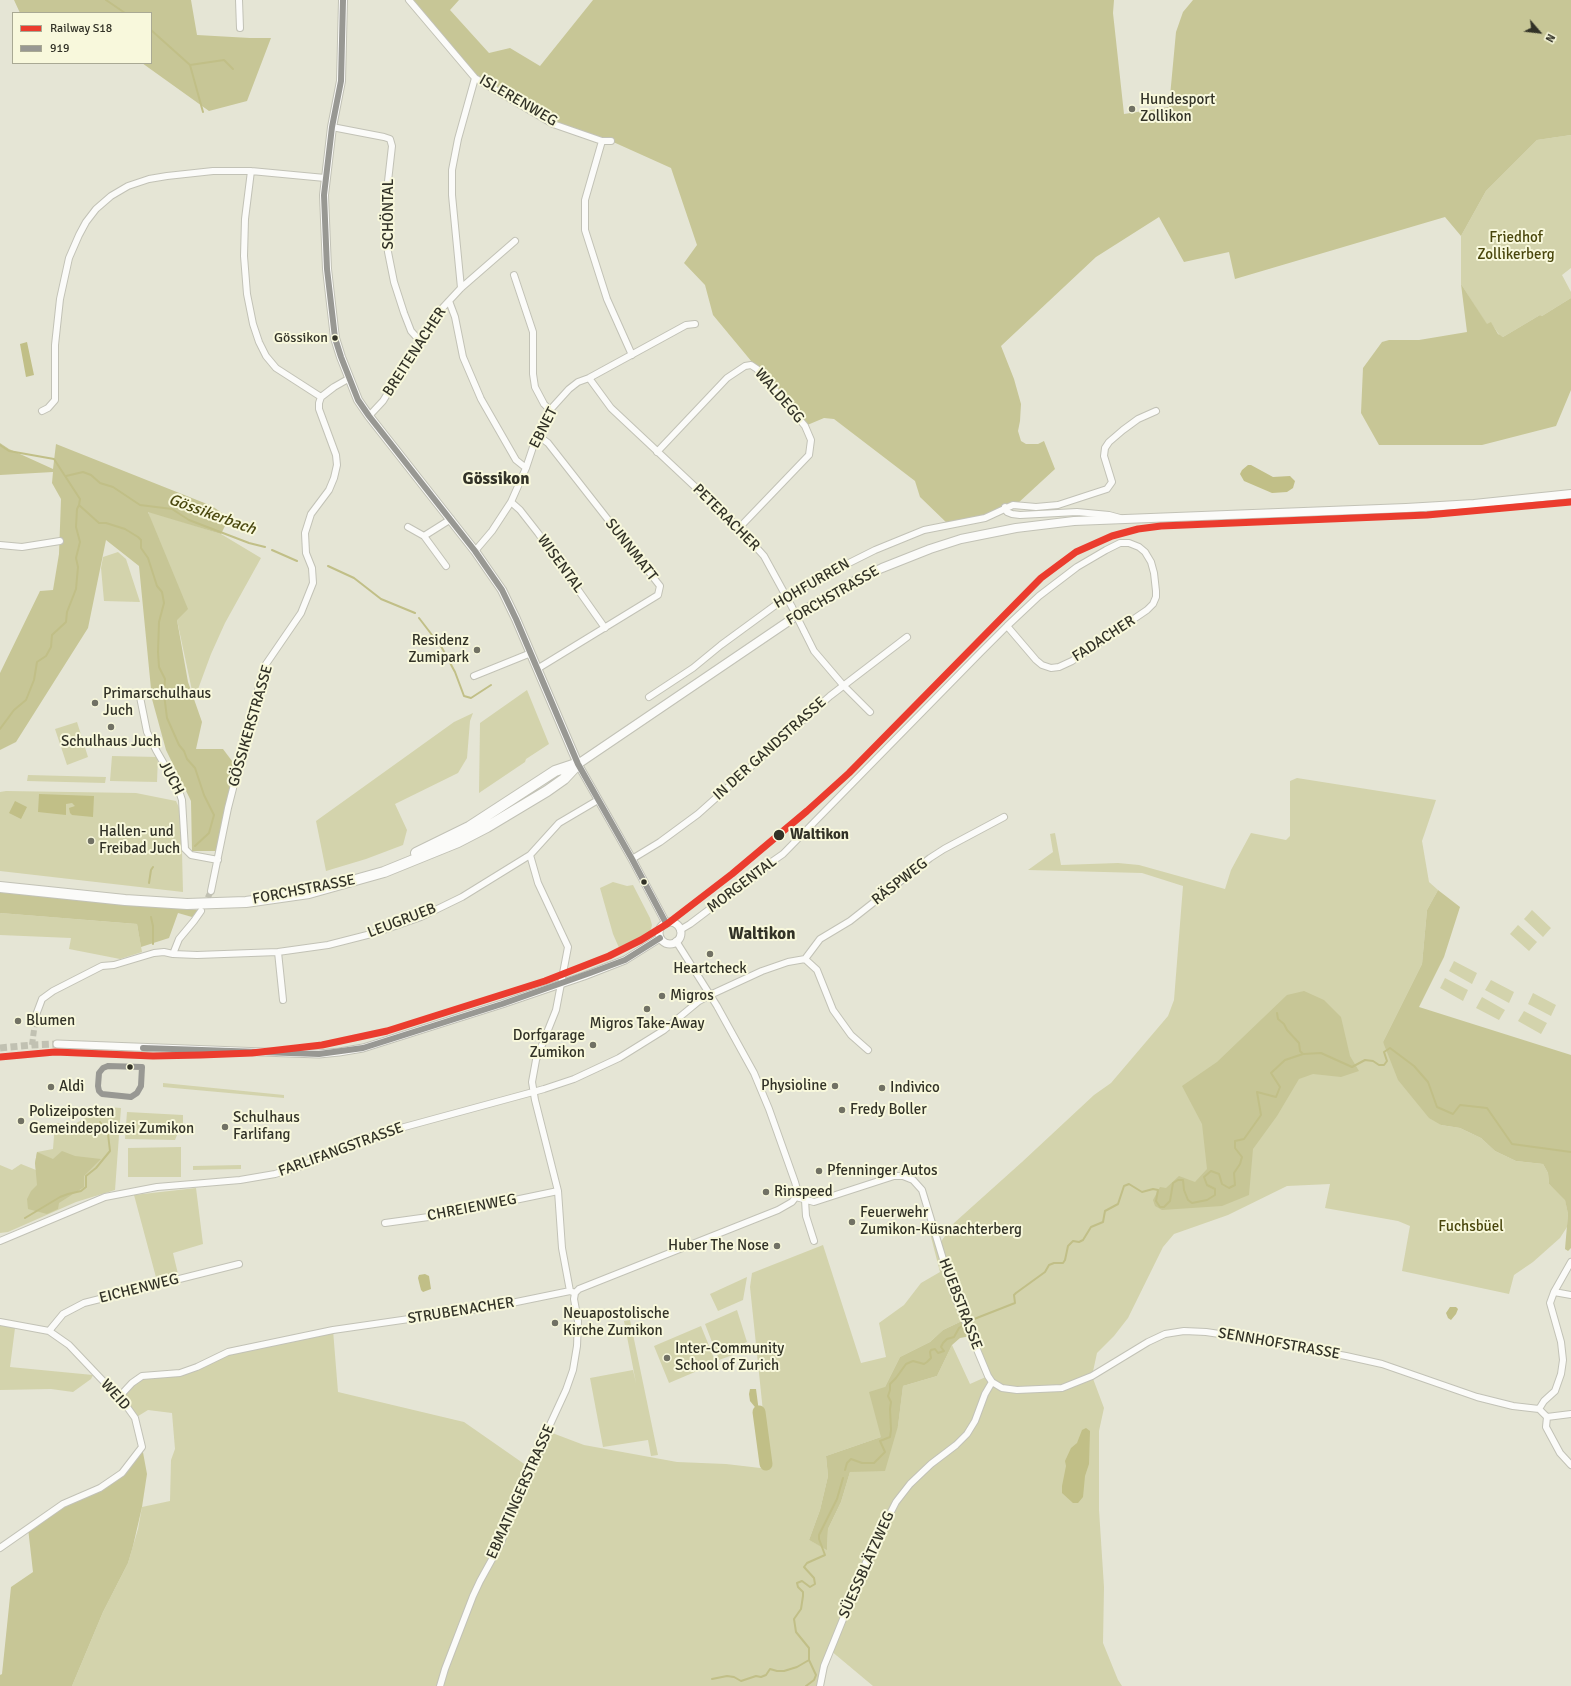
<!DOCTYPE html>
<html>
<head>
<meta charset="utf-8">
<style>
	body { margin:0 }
	#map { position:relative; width:1571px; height:1686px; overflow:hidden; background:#e5e5d5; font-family:Signika,sans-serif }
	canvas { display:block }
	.legend { position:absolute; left:12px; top:12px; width:140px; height:52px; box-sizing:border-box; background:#f8f8dc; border:1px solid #a9a994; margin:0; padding:5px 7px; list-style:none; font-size:12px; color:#323227 }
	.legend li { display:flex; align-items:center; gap:8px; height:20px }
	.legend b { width:20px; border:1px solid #a9a994 }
	.north { position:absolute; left:1519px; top:12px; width:40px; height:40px; -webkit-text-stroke:3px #f8f8dc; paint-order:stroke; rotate:118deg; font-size:11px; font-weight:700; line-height:16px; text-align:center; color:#323227 }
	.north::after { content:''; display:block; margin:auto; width:14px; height:18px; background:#323227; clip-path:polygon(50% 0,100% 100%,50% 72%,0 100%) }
</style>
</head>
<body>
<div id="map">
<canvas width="1571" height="1686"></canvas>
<ul class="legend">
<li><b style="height:5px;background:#eb3c2e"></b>Railway S18</li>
<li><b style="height:5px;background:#989893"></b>919</li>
</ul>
<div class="north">N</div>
</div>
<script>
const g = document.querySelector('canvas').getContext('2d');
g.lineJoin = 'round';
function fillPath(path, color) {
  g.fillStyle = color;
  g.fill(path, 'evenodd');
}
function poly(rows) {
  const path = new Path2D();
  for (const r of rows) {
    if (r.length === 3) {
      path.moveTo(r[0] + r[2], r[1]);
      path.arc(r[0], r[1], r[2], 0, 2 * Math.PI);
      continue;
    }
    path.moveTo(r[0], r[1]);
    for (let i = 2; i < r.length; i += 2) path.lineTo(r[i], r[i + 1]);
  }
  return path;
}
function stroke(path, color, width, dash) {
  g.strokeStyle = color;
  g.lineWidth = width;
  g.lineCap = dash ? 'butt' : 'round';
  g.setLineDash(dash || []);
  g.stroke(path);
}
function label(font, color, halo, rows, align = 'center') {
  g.font = font + ' Signika,sans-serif';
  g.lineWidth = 4;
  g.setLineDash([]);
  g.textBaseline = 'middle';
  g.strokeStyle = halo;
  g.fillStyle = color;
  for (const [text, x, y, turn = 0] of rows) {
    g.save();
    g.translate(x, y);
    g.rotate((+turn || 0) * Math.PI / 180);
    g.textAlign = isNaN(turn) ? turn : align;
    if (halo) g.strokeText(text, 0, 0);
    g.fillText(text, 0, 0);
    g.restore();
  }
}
fillPath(poly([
	[1571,135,1571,268,1562,275,1571,292,1571,298,1542,316,1540,315,1503,337,1500,336,1491,323,1487,325,1461,284,1461,236,1486,191,1537,140],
	[148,511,221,534,261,558,225,623,211,654,194,700,177,620],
	[118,552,126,559,140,602,104,601,101,568,103,557],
	[527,690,549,744,526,759,525,762,479,793,480,723],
	[473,713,470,721,467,758,458,773,395,804,407,830,403,845,366,859,326,871,316,821,454,722],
	[77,722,88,757,67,765,55,729],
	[112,756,158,757,157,782,110,781],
	[28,775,106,777,105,783,27,781],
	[1297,778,1436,800,1422,841,1429,882,1438,890,1427,910,1422,964,1383,1042,1441,1125,1460,1128,1481,1138,1495,1151,1516,1161,1543,1164,1548,1173,1549,1184,1565,1199,1568,1214,1567,1227,1560,1238,1533,1262,1514,1275,1509,1294,1402,1271,1410,1226,1398,1221,1325,1208,1330,1184,1287,1186,1228,1215,1174,1234,1163,1247,1128,1318,1114,1336,1097,1353,1092,1376,1104,1408,1099,1431,1099,1510,1104,1587,1103,1643,1118,1680,1122,1686,873,1686,830,1650,821,1686,72,1686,103,1612,128,1563,138,1529,142,1507,170,1501,171,1460,175,1449,172,1413,148,1410,135,1418,119,1397,142,1376,180,1373,228,1352,333,1330,338,1392,464,1422,530,1468,547,1431,584,1445,677,1462,726,1464,769,1469,750,1287,752,1273,823,1245,861,1363,886,1357,879,1323,904,1305,921,1283,940,1272,930,1233,933,1233,938,1246,954,1223,1022,1162,1094,1095,1111,1083,1168,1016,1174,1000,1183,886,1142,873,1028,870,1053,852,1050,834,1055,833,1061,865,1118,863,1139,865,1225,889,1231,870,1251,833,1286,840,1290,836,1290,781],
	[964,1320,988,1376,970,1384,952,1345,937,1376,903,1386,898,1426,850,1472,841,1502,828,1529,827,1549,809,1540,820,1510,828,1476,826,1456,881,1437,885,1387,900,1357,930,1342,943,1330],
	[6,791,136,793,176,801,181,812,183,892,0,871,0,792],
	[613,882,627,886,633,885,650,918,652,925,651,929,647,936,620,950,613,934,600,888],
	[1532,910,1551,928,1543,937,1524,919],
	[0,913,137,924,142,952,120,959,69,949,71,938,0,935],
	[1518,925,1537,942,1529,951,1510,934],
	[1454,961,1477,973,1472,984,1449,971],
	[1445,978,1468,990,1463,1001,1440,988],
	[1491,980,1514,992,1509,1003,1485,990],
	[1533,993,1556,1005,1551,1016,1528,1004],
	[1482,997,1505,1010,1499,1020,1476,1008],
	[1524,1011,1547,1023,1541,1034,1518,1021],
	[163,1083,284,1095,284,1098,163,1087],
	[108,1107,121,1108,115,1190,76,1202,8,1232,0,1233,0,1165,12,1170,21,1164,36,1170,35,1163,37,1152,53,1149,55,1123,75,1124,103,1108],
	[127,1112,183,1115,183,1132,177,1135,175,1140,125,1139],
	[181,1147,181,1177,128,1177,128,1148],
	[241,1165,241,1169,193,1170,193,1166],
	[196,1188,203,1244,173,1253,178,1274,157,1281,134,1195],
	[747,1277,743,1300,718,1311,710,1294],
	[737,1310,747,1342,739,1345,741,1352,719,1360,705,1324],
	[630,1320,658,1455,651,1456,648,1440,603,1447,590,1378,633,1370,636,1383,624,1321],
	[0,1325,15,1328,10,1367,93,1375,91,1379,73,1392,51,1389,0,1390],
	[701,1326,716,1363,669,1383,654,1346]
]), '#d3d3ac');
fillPath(poly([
	[14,0,191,0,197,35,250,38,271,38,247,101,209,111,142,63,151,63,151,13,20,13],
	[409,0,459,0,450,10,489,53,510,48,540,66,593,0,1114,0,1113,13,1124,114,1169,107,1176,32,1183,12,1193,0,1571,0,1571,135,1537,140,1486,191,1461,236,1445,217,1235,279,1229,252,1184,262,1159,217,1096,257,1001,346,1014,379,1021,404,1020,421,1018,431,1021,441,1026,444,1038,444,1044,441,1055,469,1017,504,995,514,949,525,920,497,915,481,834,419,824,418,805,426,713,315,705,285,684,263,697,245,671,168,611,141,553,124,475,78],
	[1461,284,1487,324,1491,322,1498,334,1503,337,1540,315,1542,316,1571,298,1571,390,1556,426,1482,445,1379,445,1361,413,1363,368,1382,342,1389,340,1419,340,1467,332],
	[0,443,9,449,53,469,56,444,212,506,229,518,221,534,148,512,188,609,177,620,188,682,202,722,196,749,223,749,235,765,216,851,192,851,191,801,166,750,152,699,139,566,106,540,88,628,16,742,0,750,0,673,40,591,53,590,59,554,61,499,52,483,53,472,0,475],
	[1438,890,1460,907,1444,957,1419,1007,1571,1055,1571,1248,1568,1251,1565,1249,1568,1214,1565,1200,1549,1184,1548,1173,1543,1164,1516,1161,1495,1151,1481,1138,1460,1128,1441,1125,1429,1118,1398,1080,1383,1042,1422,964,1427,910],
	[0,892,140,905,198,910,192,917,178,913,169,938,141,947,137,924,0,913],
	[1304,991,1324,1000,1341,1017,1350,1056,1359,1071,1341,1077,1313,1074,1299,1079,1277,1116,1253,1149,1249,1195,1222,1206,1162,1210,1155,1206,1153,1200,1160,1187,1166,1188,1179,1176,1195,1182,1207,1169,1202,1124,1182,1086,1217,1062,1287,995],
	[62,1151,75,1156,101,1159,84,1176,84,1187,59,1203,58,1209,47,1214,28,1209,27,1199,31,1191,37,1185,35,1163,37,1152,53,1159],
	[964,1320,971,1336,960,1338,952,1345,937,1376,903,1386,898,1426,885,1471,850,1472,841,1502,828,1529,827,1550,809,1540,820,1510,828,1476,826,1456,881,1437,869,1392,885,1387,900,1357,930,1342,943,1330],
	[142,1447,147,1474,142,1507,133,1546,128,1563,103,1612,72,1686,0,1686,0,1675,2,1674,11,1587,33,1572,28,1528,63,1504,122,1473]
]), '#c7c696');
fillPath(poly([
	[27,342,34,375,26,377,20,344],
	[1248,465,1251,465,1273,477,1290,476,1295,481,1293,488,1287,492,1272,493,1244,481,1240,474,1242,470],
	[39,794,94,796,93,817,72,815,70,813,69,808,75,806,72,803,66,804,66,815,38,812],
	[15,801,27,807,21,819,9,813],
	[425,1274,429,1276,431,1289,423,1292,421,1290,418,1278,419,1275],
	[1450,1307,1456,1307,1458,1309,1456,1314,1451,1320,1448,1318,1446,1313],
	[750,1389,756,1389,759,1412,750,1401,749,1394],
	[1086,1428,1090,1431,1089,1464,1085,1476,1083,1497,1078,1503,1073,1503,1062,1493,1062,1486,1066,1466,1065,1461,1071,1448,1077,1443,1082,1430]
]), '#c1bf87');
stroke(poly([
	[106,0,125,13],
	[151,30,190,65,203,112],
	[190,65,224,60,233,69],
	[0,445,9,451,54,459,80,499,79,505,77,509,76,527,80,542,76,558,78,567,76,589,67,612,66,622,52,635,51,647,46,656,37,662,34,680,26,700,14,710,0,729],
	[66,476,83,472,91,475,100,483,113,487,140,505,172,509,189,520,249,543,265,547],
	[79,505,99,523,106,523,125,529,138,537,141,540,141,548,148,558,157,586,162,592,164,603,159,622,158,652,159,667,165,679,164,694,167,718,179,745,184,751,187,759,195,768,204,795,214,815,209,833,195,846],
	[272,550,297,561],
	[328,566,354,578,381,599,415,613],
	[419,618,442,648,455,672,464,696,471,698,491,685],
	[149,883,151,870,153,867],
	[151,917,153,926,153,944],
	[1277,1013,1278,1019,1284,1024,1287,1030,1299,1043,1300,1051,1303,1054],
	[25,1218,60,1197,68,1194,81,1191,86,1187,86,1176,96,1168,110,1151,108,1134,100,1122],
	[845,1470,847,1463,851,1459,862,1463,874,1463,885,1452,880,1441,890,1437,891,1430,890,1409,891,1402,888,1396,890,1390,890,1384,896,1378,906,1364,913,1361,924,1364,927,1362,931,1358,930,1352,931,1350,935,1349,938,1353,944,1351,941,1347,943,1343,947,1339,954,1337,959,1328,969,1321,1015,1303,1014,1295,1016,1293,1045,1272,1049,1265,1054,1263,1063,1263,1065,1260,1068,1246,1073,1241,1079,1242,1083,1240,1091,1227,1103,1222,1105,1211,1118,1204,1124,1186,1129,1184,1142,1192,1153,1189,1158,1190,1156,1201,1160,1207,1164,1207,1170,1201,1173,1183,1178,1180,1183,1180,1184,1190,1188,1200,1192,1203,1207,1200,1215,1195,1215,1189,1207,1185,1204,1177,1211,1171,1219,1174,1222,1184,1229,1188,1235,1185,1234,1173,1240,1164,1242,1157,1235,1148,1235,1141,1244,1139,1261,1115,1257,1092,1276,1097,1280,1087,1271,1073,1285,1060,1303,1054,1321,1053,1352,1067,1365,1060,1373,1061,1379,1065,1384,1065,1387,1061,1384,1052,1390,1048,1414,1066,1428,1082,1437,1107,1453,1114,1460,1105,1487,1108,1512,1144,1571,1152],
	[712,1679,727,1676,734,1677,741,1681,756,1676,761,1677,766,1675,770,1669,777,1671,784,1671,797,1667,809,1660],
	[806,1686,814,1680,816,1675,809,1660,809,1648,796,1632,794,1619,801,1609,803,1596,803,1592,798,1587,797,1583,802,1581,810,1587,815,1584,814,1578,804,1567,807,1563,825,1555,819,1539,819,1535,837,1499,843,1478]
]), '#c1bf87', 2);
stroke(poly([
	[759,1412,766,1464]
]), '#c1bf87', 13);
stroke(poly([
	[204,906,211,891],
	[32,1045,36,1015]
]), '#c1c1b2', 6, [6, 3]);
stroke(poly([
	[0,1048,32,1045,57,1044]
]), '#c1c1b2', 7, [7, 3.5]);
const minor = poly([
	[239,0,240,28],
	[409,0,475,78,553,124,602,141,611,141],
	[332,127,384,137,390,139,392,146,386,199,385,224,388,252,394,282,404,313,411,331,420,341],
	[602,141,585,200,585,230,607,299,632,355],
	[251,171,245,219,244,256,247,294,253,324,259,342,266,356,276,368,321,397],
	[514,275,533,332,533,374,535,387,544,404,550,410],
	[461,288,452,195,452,170,458,139,475,78],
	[449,301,455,317,463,357,481,399,516,460,526,468],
	[589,378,611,408,739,528,764,556,792,607],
	[42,411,48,408,55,400,55,345,60,299,69,258,79,235,86,222,96,209,111,196,128,186,149,179,167,176,213,171,251,171,325,178],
	[369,416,383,401,435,316,461,288,515,241],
	[657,452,727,378,745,366,751,365,757,369,805,426,811,440,809,455,739,528],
	[511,502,520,510,538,533,605,628],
	[1005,507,1007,512,1012,514,1020,515,1077,512,1109,515,1120,518],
	[408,527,424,536,451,519],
	[424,536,446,566],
	[0,545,22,547,60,541],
	[475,551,492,531,511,502,526,468,537,435,550,410,569,389,578,382,589,378,686,325,695,324],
	[804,631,814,651,843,685,870,712],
	[537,669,658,595,660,586,548,443,537,435],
	[474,676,531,653],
	[140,697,147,732,156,750,178,788,182,800,185,849,191,855,218,860],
	[649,697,693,668,721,645,777,604,825,575,875,550,924,530,985,518,1013,505,1036,507,1058,505,1107,489,1112,482,1104,456,1105,448,1109,442,1123,430,1138,419,1156,411],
	[530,855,538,883,568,947,556,1010,536,1060,532,1082,535,1100,558,1191,562,1248,570,1291],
	[632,859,660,842,698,814,830,696,907,637],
	[211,891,228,808,264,667,301,613,313,583,312,568,306,553,305,533,311,514,329,490,334,478,337,465,336,455,319,409,319,403,321,397,334,387,348,379],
	[680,930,690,924,727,896,732,894,756,876,770,863,783,854,979,654,1007,626,1039,596,1077,567,1106,550,1120,543,1129,543,1139,547,1145,552,1151,562,1154,573,1156,591,1156,597,1153,604,1147,610,1072,661,1059,667,1051,668,1042,665,1036,660,1007,626],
	[278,952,283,1000],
	[173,954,197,955,278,952,328,945,375,933,421,917,462,897,530,855,559,823,598,800],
	[805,959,820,939,850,921,930,858,944,849,1004,817],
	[805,959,817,970,833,1010,851,1035,868,1050],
	[36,1015,42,999,53,991,102,966,114,965,154,953,164,952,173,954,179,939,194,921,201,911],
	[796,1197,814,1202,894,1176,903,1176,913,1180,922,1190,953,1292,988,1376,992,1382,1002,1388,1017,1390,1062,1388,1092,1376,1148,1342,1165,1334,1184,1331,1206,1332,1253,1339,1346,1356,1382,1364,1477,1397,1513,1406,1539,1409,1547,1417,1571,1414],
	[805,1200,806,1216,814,1241],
	[385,1223,443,1215,558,1191],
	[0,1241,105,1197,157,1187,240,1180,275,1174,302,1166,375,1135,544,1089,574,1079,619,1058,664,1030,699,1001,710,995,762,971,788,962,805,959],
	[1554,1292,1571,1295],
	[575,1293,579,1289,778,1210,792,1202,796,1197,797,1189,795,1182,769,1109,754,1073,717,1006,676,941],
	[0,1322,49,1331,69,1345,125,1404,135,1418,142,1447,122,1473,100,1488,63,1504,0,1548],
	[49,1331,63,1314,84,1303,239,1264],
	[119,1397,132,1383,142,1376,180,1373,197,1367,228,1352,333,1330,492,1307,570,1291,575,1293],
	[1539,1409,1544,1401,1555,1391,1561,1374,1563,1360,1561,1342,1550,1303,1554,1292,1571,1262],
	[1547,1417,1546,1427,1560,1453,1571,1465],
	[440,1686,445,1669,473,1596,480,1581,501,1543,517,1496,566,1390,573,1370,577,1346,578,1321,574,1299,575,1293],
	[820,1686,824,1666,869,1555,896,1502,910,1484,931,1464,956,1445,967,1434,975,1421,985,1394,992,1382]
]);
const tertiary = poly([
	[578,764,632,859,666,923],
	[670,933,11],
	[57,1044,289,1053,319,1054,339,1052,363,1048,502,1004,584,976,625,960,660,938]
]);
const secondary = poly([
	[343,0,341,81,332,127,324,195,327,269,335,338,341,357,358,400,369,416,475,551,502,590,516,619,578,764,814,604,848,584,882,568,930,549,961,539,1016,528,1074,521,1406,508,1474,504,1571,494]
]);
const trunk = poly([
	[416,853,469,827,555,771,576,764],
	[0,887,125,900,187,904,246,902,309,893,384,872,458,842,487,827,547,791,564,779,578,764]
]);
stroke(minor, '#c2c2b6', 8);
stroke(tertiary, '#c2c2b6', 9);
stroke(secondary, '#c2c2b6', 10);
stroke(trunk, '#c2c2b6', 12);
stroke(minor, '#fbfbf9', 6);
stroke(tertiary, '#fbfbf9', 7);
stroke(secondary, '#fbfbf9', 8);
stroke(trunk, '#fbfbf9', 10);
const minorBridge = poly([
	[792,607,804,631]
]);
stroke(minorBridge, '#c2c2b6', 8, []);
stroke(minorBridge, '#fbfbf9', 6);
stroke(poly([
	[343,0,341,81,332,127,324,195,327,269,335,338,341,357,358,400,369,416,475,551,502,590,516,619,578,764,632,859,666,923],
	[143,1048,319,1054,363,1048,502,1004,590,973,625,960,660,938],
	[108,1066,142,1067,141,1086,137,1093,131,1097,102,1094,99,1091,98,1086,99,1073,103,1068,108,1066]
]), '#989893', 6);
stroke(poly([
	[0,1057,55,1052,153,1056,201,1055,252,1053,322,1045,387,1031,545,981,609,956,641,940,667,924,732,874,807,811,849,773,1041,578,1076,552,1112,536,1138,529,1161,526,1427,515,1571,502]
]), '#eb3c2e', 7);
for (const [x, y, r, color] of [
	[1132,109,4,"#717164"],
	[335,338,3.5,"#323227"],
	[477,650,4,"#717164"],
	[95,703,4,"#717164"],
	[111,727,4,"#717164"],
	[779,835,6,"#323227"],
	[91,841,4,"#717164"],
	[644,882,3.5,"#323227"],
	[710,954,4,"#717164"],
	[662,996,4,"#717164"],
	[647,1009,4,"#717164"],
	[18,1021,4,"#717164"],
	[593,1045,4,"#717164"],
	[130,1067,3.5,"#323227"],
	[835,1086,4,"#717164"],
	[51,1087,4,"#717164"],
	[882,1088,4,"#717164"],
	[842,1110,4,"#717164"],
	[21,1121,4,"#717164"],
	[225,1127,4,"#717164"],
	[819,1171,4,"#717164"],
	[766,1192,4,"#717164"],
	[852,1222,4,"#717164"],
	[777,1246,4,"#717164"],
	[555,1323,4,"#717164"],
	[667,1358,4,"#717164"]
]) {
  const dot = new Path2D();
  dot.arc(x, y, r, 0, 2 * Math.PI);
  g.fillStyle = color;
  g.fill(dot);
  stroke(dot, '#f8f8dc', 1.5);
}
label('14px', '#323227', '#f8f8dc', [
	["Gössikon",328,338]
], 'right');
label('15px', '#323227', '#f8f8dc', [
	["Hundesport",1140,100],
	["Zollikon",1140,117],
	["Residenz",469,641,"right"],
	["Zumipark",469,658,"right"],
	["Primarschulhaus",103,694],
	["Juch",103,711],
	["Schulhaus Juch",111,742,"center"],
	["Hallen- und",99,832],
	["Freibad Juch",99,849],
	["Heartcheck",710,969,"center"],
	["Migros",670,996],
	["Blumen",26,1021],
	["Migros Take-Away",647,1024,"center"],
	["Dorfgarage",585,1036,"right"],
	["Zumikon",585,1053,"right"],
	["Physioline",827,1086,"right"],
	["Aldi",59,1087],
	["Indivico",890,1088],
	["Fredy Boller",850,1110],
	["Polizeiposten",29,1112],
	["Gemeindepolizei Zumikon",29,1129],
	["Schulhaus",233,1118],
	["Farlifang",233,1135],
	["Pfenninger Autos",827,1171],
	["Rinspeed",774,1192],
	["Feuerwehr",860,1213],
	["Zumikon-Küsnachterberg",860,1230],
	["Huber The Nose",769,1246,"right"],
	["Neuapostolische",563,1314],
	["Kirche Zumikon",563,1331],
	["Inter-Community",675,1349],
	["School of Zurich",675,1366]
], 'left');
label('15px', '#323227', '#f8f8dc', [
	["ISLERENWEG",518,101,30],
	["SCHÖNTAL",389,214,-90],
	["BREITENACHER",415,352,-57],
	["WALDEGG",779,396,49],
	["EBNET",544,428,-63],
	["PETERACHER",726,518,45],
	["SUNNMATT",631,550,52],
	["WISENTAL",560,564,54],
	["HOHFURREN",812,584,-30],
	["FORCHSTRASSE",833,596,-30],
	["FADACHER",1104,639,-33],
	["GÖSSIKERSTRASSE",251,726,-74],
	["IN DER GANDSTRASSE",770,749,-42],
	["JUCH",171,778,62],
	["RÄSPWEG",900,882,-38],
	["MORGENTAL",742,885,-37],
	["FORCHSTRASSE",304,890,-11],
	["LEUGRUEB",402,921,-21],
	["FARLIFANGSTRASSE",341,1150,-20],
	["CHREIENWEG",472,1208,-11],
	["EICHENWEG",139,1289,-14],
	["HUEBSTRASSE",960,1304,69],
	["STRUBENACHER",461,1311,-9],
	["SENNHOFSTRASSE",1279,1344,10],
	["WEID",115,1395,48],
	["EBMATINGERSTRASSE",521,1492,-66],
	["SÜESSBLÄTZWEG",867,1565,-66]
]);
label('15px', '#49460c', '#f8f8dc', [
	["Friedhof",1516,238],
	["Zollikerberg",1516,255],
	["Fuchsbüel",1471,1227]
]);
label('bold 15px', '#323227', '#f8f8dc', [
	["Waltikon",790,835]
], 'left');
label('italic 16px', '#4b4910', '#f8f8dc', [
	["Gössikerbach",212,515,20]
]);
label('bold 17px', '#323227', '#f8f8dc', [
	["Gössikon",496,480],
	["Waltikon",762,935]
]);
</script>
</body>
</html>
